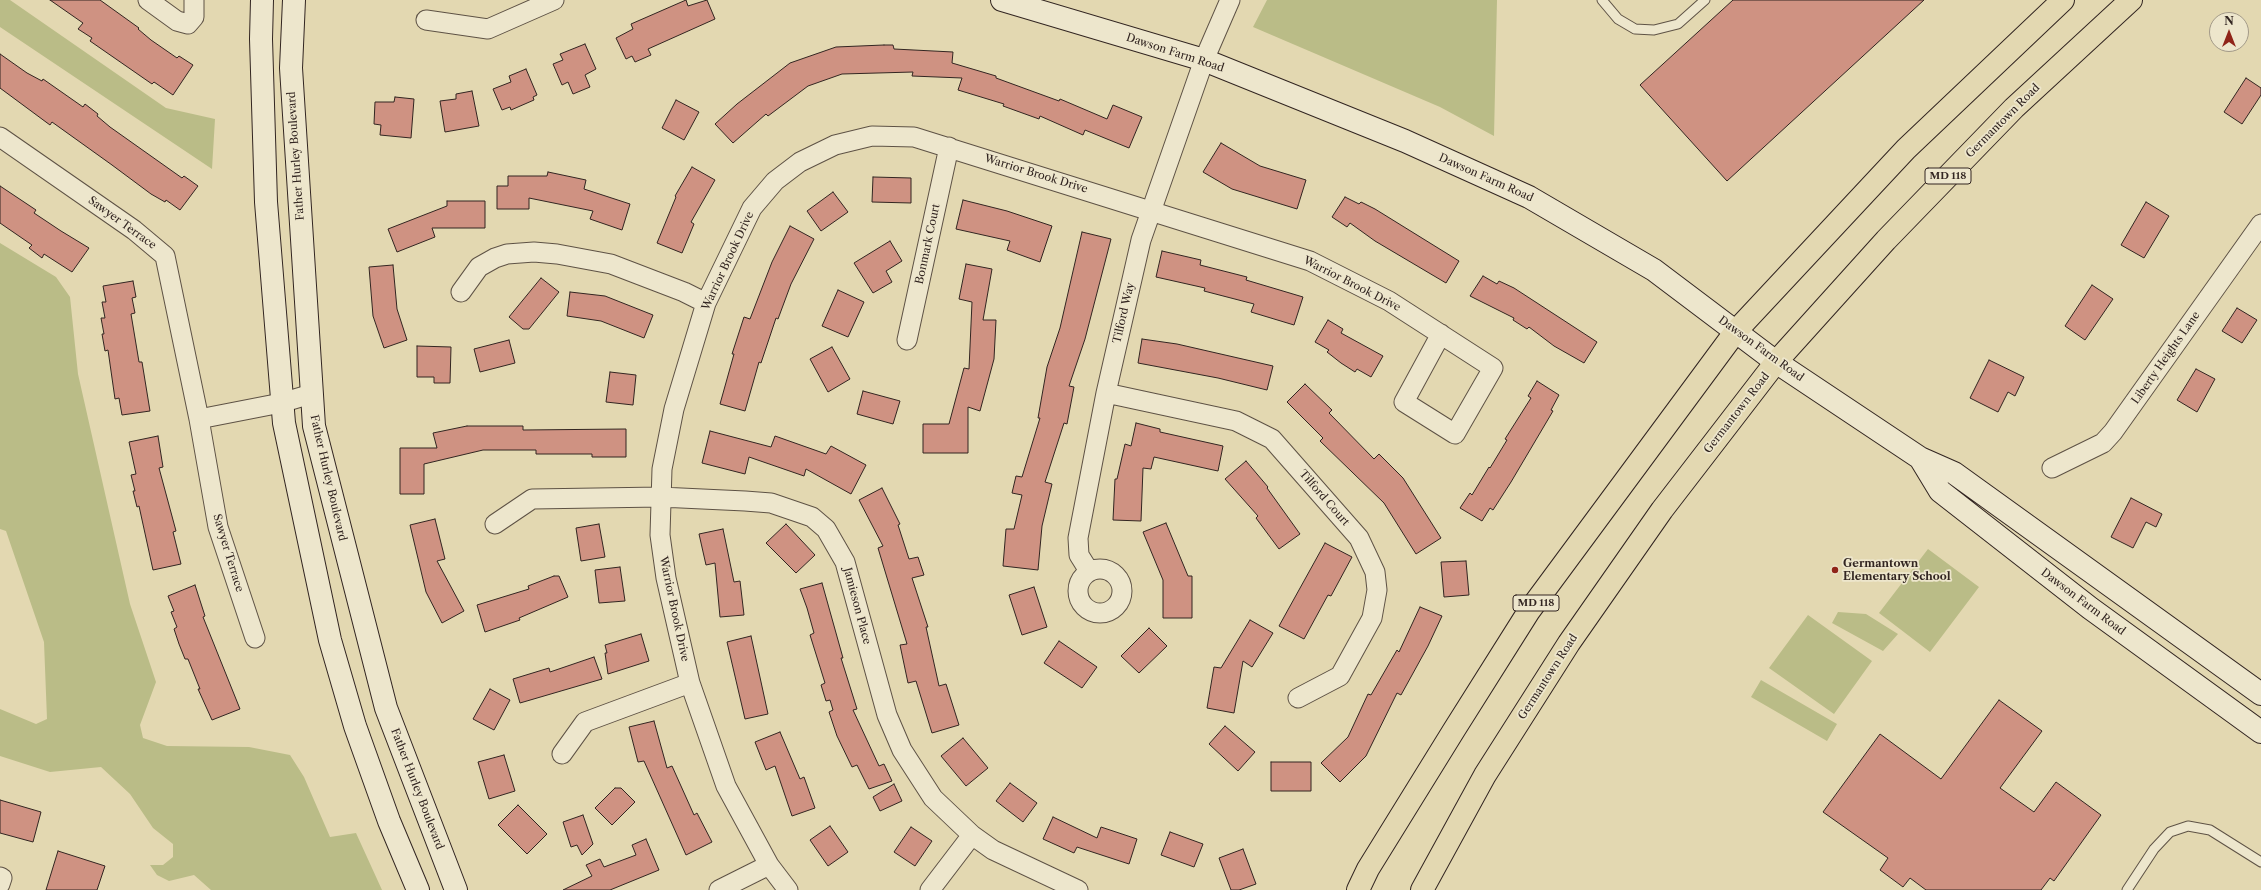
<!DOCTYPE html>
<html>
<head>
<meta charset="utf-8">
<style>
  body { margin:0 }
  #map { position:relative; width:2261px; height:890px; overflow:hidden; background:#e3d8b1; font-family:"Libre Caslon Text",serif }
  canvas { display:block }
  .north { position:absolute; left:2209px; top:12px; width:40px; height:40px; box-sizing:border-box; background:#ede6cc; border:1px solid #a29988; border-radius:50%; rotate:0deg; font-size:11px; font-weight:700; line-height:16px; text-align:center; color:#322521 }
  .north::after { content:''; display:block; margin:auto; width:14px; height:18px; background:#8f2418; clip-path:polygon(50% 0,100% 100%,50% 72%,0 100%) }
</style>
</head>
<body>
<div id="map">
<canvas width="2261" height="890"></canvas>
<div class="north">N</div>
</div>
<script>
const context = document.querySelector('canvas').getContext('2d');
context.lineJoin = 'round';
function fill(path, color) {
  context.fillStyle = color;
  context.fill(path, 'evenodd');
}
function shape(rows) {
  const path = new Path2D();
  for (const r of rows) {
    if (r.length === 3) {
      path.moveTo(r[0] + r[2], r[1]);
      path.arc(r[0], r[1], r[2], 0, 2 * Math.PI);
      continue;
    }
    path.moveTo(r[0], r[1]);
    for (let i = 2; i < r.length; i += 2) path.lineTo(r[i], r[i + 1]);
  }
  return path;
}
function trace(path, color, width, dash) {
  context.strokeStyle = color;
  context.lineWidth = width;
  context.lineCap = dash ? 'butt' : 'round';
  context.setLineDash(dash || []);
  context.stroke(path);
}
function drawText(font, color, halo, rows, align = 'center') {
  context.font = font + ' "Libre Caslon Text",serif';
  context.lineWidth = 3.5;
  context.setLineDash([]);
  context.textBaseline = 'middle';
  context.strokeStyle = halo;
  context.fillStyle = color;
  for (const [text, x, y, turn = 0] of rows) {
    context.save();
    context.translate(x, y);
    context.rotate((+turn || 0) * Math.PI / 180);
    context.textAlign = isNaN(turn) ? turn : align;
    if (halo) context.strokeText(text, 0, 0);
    context.fillText(text, 0, 0);
    context.restore();
  }
}
fill(shape([
  [0,0,10,0,166,108,215,119,212,169,0,27],
  [1267,0,1497,0,1494,136,1440,107,1253,27],
  [0,243,56,277,70,297,78,374,130,604,156,682,140,725,143,738,167,746,249,747,290,755,304,777,330,837,356,833,382,890,211,890,194,875,169,881,157,875,150,865,163,865,173,857,173,844,153,828,130,794,101,767,50,772,0,756,0,709,36,724,47,719,44,642,6,531,0,529],
  [1928,549,1979,587,1930,652,1879,613],
  [1838,612,1866,614,1898,634,1883,651,1832,623],
  [1808,615,1872,661,1834,714,1769,668],
  [1761,680,1837,724,1827,741,1751,697]
]), '#babc87');
const building = shape([
  [50,0,100,0,139,28,138,29,151,40,177,58,179,56,193,65,173,95,154,82,152,84,90,41,92,38,78,29,83,23,50,0],
  [686,0,688,6,707,0,715,19,648,49,651,55,635,62,632,56,626,59,616,38,633,29,631,24,686,0],
  [1733,0,1924,0,1727,181,1640,85,1733,0],
  [585,44,596,69,585,75,590,87,573,94,568,82,562,85,553,64,563,60,560,54,585,44],
  [884,45,893,45,894,49,953,52,952,63,996,76,996,78,1059,101,1060,99,1107,119,1113,105,1142,117,1129,148,1085,130,1083,135,1040,116,1039,119,1003,106,1004,104,958,90,962,78,912,76,913,72,842,74,808,86,768,116,766,114,733,143,715,124,737,104,790,63,836,47,884,45],
  [0,54,27,73,42,81,43,79,83,107,85,104,98,114,97,116,110,127,182,178,184,176,198,186,180,210,166,200,165,202,151,194,112,165,52,122,50,125,0,88,0,54],
  [526,69,537,95,533,97,534,100,511,110,510,107,502,110,493,89,511,82,509,76,526,69],
  [2246,78,2261,88,2261,95,2242,124,2224,112,2246,78],
  [472,91,479,126,445,132,440,101,456,99,456,94,472,91],
  [395,97,414,99,411,138,380,135,381,125,374,124,375,102,394,102,395,97],
  [676,100,699,112,684,140,662,128,676,100],
  [1221,143,1260,166,1306,180,1297,209,1232,189,1203,172,1221,143],
  [692,167,715,180,691,222,694,224,682,253,657,243,676,197,675,196,692,167],
  [548,172,586,180,584,189,630,204,622,230,590,219,593,211,529,198,529,209,497,209,497,186,508,186,508,176,547,176,548,172],
  [873,177,911,178,911,203,872,202,873,177],
  [0,186,36,210,34,213,61,231,89,248,72,272,44,254,42,258,29,248,32,245,0,223,0,186],
  [833,192,848,212,821,231,807,211,833,192],
  [1345,197,1359,204,1361,202,1375,209,1459,261,1446,283,1375,241,1350,223,1347,227,1332,217,1345,197],
  [963,200,1007,211,1052,226,1040,262,1007,250,1010,241,956,229,963,200],
  [447,201,485,201,485,228,432,228,435,237,397,252,388,229,447,206,447,201],
  [2146,202,2169,216,2144,258,2121,245,2146,202],
  [790,226,814,239,791,284,778,319,776,318,761,363,759,362,745,411,720,404,734,354,732,354,744,317,750,319,772,262,790,226],
  [1082,232,1111,239,1085,339,1069,386,1074,387,1067,424,1064,423,1045,482,1052,484,1042,526,1038,570,1003,566,1006,529,1014,529,1022,495,1012,493,1016,476,1022,477,1040,418,1038,418,1047,367,1060,328,1082,232],
  [890,241,902,261,886,271,892,282,873,293,854,263,890,241],
  [1162,251,1201,260,1200,265,1247,277,1246,280,1303,297,1294,325,1251,312,1254,304,1204,291,1205,288,1156,277,1162,251],
  [966,264,992,269,983,320,996,320,994,359,980,411,968,407,968,453,923,453,923,424,949,424,964,368,969,369,972,302,959,299,966,264],
  [393,265,397,309,407,340,384,348,373,316,369,267,393,265],
  [1483,276,1497,284,1499,281,1514,288,1597,342,1584,363,1554,346,1529,327,1527,329,1513,320,1514,318,1470,296,1483,276],
  [541,278,559,292,529,329,523,329,509,317,541,278],
  [133,281,136,297,132,298,135,313,131,314,139,362,142,362,150,411,122,415,119,398,115,399,108,350,105,351,102,334,104,334,101,318,105,318,102,302,106,302,103,286,133,281],
  [2092,285,2113,299,2085,340,2065,326,2092,285],
  [838,290,864,302,848,337,822,326,838,290],
  [570,292,605,296,653,315,644,338,601,321,567,316,570,292],
  [2237,308,2257,320,2242,343,2222,331,2237,308],
  [1328,320,1343,329,1341,333,1383,356,1371,377,1357,369,1355,372,1341,363,1327,352,1329,350,1315,342,1328,320],
  [1142,339,1177,344,1273,366,1267,390,1218,378,1138,363,1142,339],
  [509,340,515,363,480,372,474,349,509,340],
  [417,346,451,347,450,383,434,383,434,377,417,377,417,346],
  [832,347,850,379,828,392,810,359,832,347],
  [1989,360,2024,377,2015,396,2008,392,1998,412,1970,398,1989,360],
  [2196,369,2215,379,2197,412,2177,400,2196,369],
  [610,372,636,375,633,405,606,402,610,372],
  [1537,381,1559,395,1551,410,1553,411,1511,482,1493,510,1490,508,1482,521,1460,508,1470,493,1472,495,1489,467,1490,468,1507,440,1505,439,1531,398,1528,396,1537,381],
  [1305,384,1332,410,1329,413,1374,459,1379,454,1403,478,1441,538,1416,554,1384,503,1320,441,1323,438,1287,402,1305,384],
  [863,391,900,401,893,424,857,414,863,391],
  [1136,423,1160,429,1160,432,1223,446,1218,471,1154,457,1151,469,1143,468,1141,521,1113,520,1115,479,1117,479,1125,444,1131,446,1136,423],
  [467,426,523,426,523,430,626,429,626,457,592,457,592,454,536,454,536,450,483,450,424,464,424,494,400,494,400,448,437,448,433,433,467,426],
  [710,431,771,447,775,436,826,454,831,446,866,465,851,494,806,469,804,476,749,457,745,474,702,463,710,431],
  [158,436,163,467,159,468,176,531,173,532,181,564,153,570,139,506,137,507,133,491,135,491,131,475,136,474,129,442,158,436],
  [1246,461,1268,487,1267,488,1300,534,1279,549,1256,518,1258,516,1225,479,1246,461],
  [882,488,900,524,898,525,909,559,918,557,924,575,912,578,928,627,926,627,939,686,946,684,959,725,932,733,916,681,908,683,900,645,907,644,878,548,883,546,859,500,882,488],
  [2131,498,2162,514,2156,527,2146,522,2133,548,2111,537,2131,498],
  [435,519,445,559,437,561,464,611,442,623,426,592,410,525,435,519],
  [1166,523,1188,576,1192,576,1192,618,1163,618,1163,580,1143,532,1166,523],
  [599,524,605,557,581,561,576,528,599,524],
  [786,524,815,555,796,573,766,543,786,524],
  [723,529,734,582,740,581,744,615,720,617,715,563,706,565,699,534,723,529],
  [1325,543,1352,557,1331,596,1328,595,1304,639,1279,626,1325,543],
  [1466,561,1469,595,1444,597,1441,562,1466,561],
  [620,567,625,601,599,603,595,570,620,567],
  [554,576,559,576,568,597,519,618,520,620,485,632,477,605,529,589,528,586,554,576],
  [822,583,843,658,841,658,857,709,853,710,879,766,884,764,892,781,869,789,857,765,852,767,837,736,829,712,833,710,830,700,826,701,821,685,825,683,810,635,814,633,807,608,800,589,822,583],
  [195,585,205,616,203,617,240,709,212,720,198,689,200,689,188,659,185,659,179,644,174,629,177,627,171,612,174,611,168,596,195,585],
  [1034,587,1047,627,1022,635,1009,595,1034,587],
  [1420,607,1442,616,1428,646,1401,695,1397,693,1366,756,1340,782,1321,763,1348,737,1368,694,1371,695,1397,650,1399,652,1420,607],
  [1250,620,1273,633,1252,667,1243,661,1234,713,1207,708,1214,667,1221,668,1250,620],
  [1149,628,1167,646,1139,673,1121,656,1149,628],
  [641,634,649,661,608,674,605,653,607,653,605,645,641,634],
  [751,636,768,714,745,719,727,642,751,636],
  [1059,641,1097,667,1082,688,1044,663,1059,641],
  [594,657,602,679,520,703,513,679,549,668,550,672,594,657],
  [490,689,510,700,494,730,473,719,490,689],
  [1999,700,2042,731,2000,788,2034,812,2056,782,2101,815,2054,881,2050,878,2041,890,1926,890,1910,878,1903,887,1880,870,1888,858,1823,812,1880,734,1941,779,1999,700],
  [654,721,667,768,672,766,694,815,697,813,712,842,686,855,644,761,638,762,629,727,654,721],
  [1225,726,1255,752,1238,771,1209,744,1225,726],
  [780,732,800,779,804,777,815,808,792,816,775,766,766,770,755,742,780,732],
  [963,738,988,768,966,786,941,756,963,738],
  [504,755,515,791,489,799,478,762,504,755],
  [1271,762,1311,762,1311,791,1271,791,1271,762],
  [1010,783,1037,803,1023,822,996,801,1010,783],
  [894,784,902,801,880,811,873,797,894,784],
  [615,788,621,788,635,802,612,825,595,808,615,788],
  [0,800,41,812,33,842,0,833,0,800],
  [518,805,547,834,527,854,498,825,518,805],
  [583,815,593,844,582,855,577,845,571,847,563,822,583,815],
  [1053,817,1097,838,1101,827,1137,839,1129,864,1077,847,1074,853,1043,839,1053,817],
  [830,826,848,852,828,866,810,840,830,826],
  [911,827,932,841,915,866,894,852,911,827],
  [1170,832,1203,844,1194,867,1161,855,1170,832],
  [646,839,659,870,610,890,563,890,592,876,586,865,600,859,604,867,636,855,632,845,646,839],
  [1243,849,1256,884,1239,890,1231,890,1219,858,1243,849],
  [58,851,105,866,97,890,46,890,58,851]
]);
fill(building, '#cf9282');
trace(building, '#322521', 1);
const lane = shape([
  [1602,0,1618,19,1635,29,1654,30,1678,24,1705,0],
  [2127,890,2154,849,2170,832,2188,826,2210,830,2261,862]
]);
const street = shape([
  [148,0,177,21,188,24,194,17,194,0],
  [426,20,488,29,554,0],
  [0,137,134,230,165,256,199,419,281,403,311,394],
  [461,292,479,267,495,258,507,254,534,252,557,254,611,264,684,292,706,303],
  [907,340,949,147],
  [1106,393,1236,421,1272,439,1359,538,1375,572,1377,590,1372,618,1340,676,1298,698],
  [199,419,218,527,255,638],
  [2052,468,2103,443,2113,432,2261,224],
  [495,524,532,499,660,497,745,501,771,503,812,517,826,529,845,562,887,715,902,750,933,798,972,835,993,850,1078,890],
  [1100,591,22],
  [1089,571,1079,555,1078,538,1106,393,1141,240,1204,60,1230,0],
  [562,754,585,722,690,683],
  [0,877,2,878,0,884],
  [719,890,769,865],
  [788,890,769,865,726,786,690,683,666,578,660,535,662,469,674,409,706,303,752,208,775,181,800,162,835,145,872,136,914,137,1310,261,1389,301,1493,368,1455,434,1404,402,1441,334],
  [930,890,972,835]
]);
const secondary = shape([
  [262,0,261,39,266,202,284,423,330,640,355,726,389,821,418,890],
  [294,0,291,68,314,426,386,708,456,890],
  [1002,0,1204,60,1405,141,1529,197,1654,270,1776,362,1920,458,1954,473,2261,694],
  [1920,458,1940,491,2090,608,2261,732]
]);
const primary = shape([
  [1358,890,1368,869,1454,730,1529,611,1736,331,1906,149,2063,0],
  [1422,890,1485,775,1569,643,1662,510,1776,362,1886,240,2014,108,2131,0]
]);
trace(lane, '#5e5245', 11);
trace(street, '#5e5245', 21);
trace(secondary, '#322521', 24);
trace(primary, '#322521', 24);
trace(lane, '#ede6cc', 9);
trace(street, '#ede6cc', 19);
trace(secondary, '#ede6cc', 22);
trace(primary, '#e3d8b1', 22);
for (const [x, y, r, color] of [
  [1835,570,4,"#8f2418"]
]) {
  const dot = new Path2D();
  dot.arc(x, y, r, 0, 2 * Math.PI);
  context.fillStyle = color;
  context.fill(dot);
  trace(dot, '#ede6cc', 1.5);
}
for (const [x, y, w] of [
  [1948,176,46],
  [1536,603,46]
]) {
  const box = new Path2D();
  box.roundRect(x - w / 2, y - 8, w, 16, 3);
  context.fillStyle = '#ede6cc';
  context.fill(box);
  trace(box, '#322521', 1);
}
drawText('bold 10px', '#322521', null, [
  ["MD 118",1948,176],
  ["MD 118",1536,603]
]);
drawText('11px', '#322521', '#ede6cc', [
  ["Dawson Farm Road",1175,53,18],
  ["Germantown Road",2003,121,-45],
  ["Father Hurley Boulevard",296,156,-94],
  ["Warrior Brook Drive",1036,174,17],
  ["Dawson Farm Road",1486,178,24],
  ["Sawyer Terrace",122,223,36],
  ["Bonmark Court",928,244,-78],
  ["Warrior Brook Drive",728,261,-65],
  ["Warrior Brook Drive",1352,284,27],
  ["Tilford Way",1124,313,-77],
  ["Dawson Farm Road",1761,349,36],
  ["Liberty Heights Lane",2166,358,-55],
  ["Germantown Road",1737,413,-52],
  ["Father Hurley Boulevard",328,478,77],
  ["Tilford Court",1324,498,49],
  ["Sawyer Terrace",228,553,73],
  ["Dawson Farm Road",2083,602,37],
  ["Jamieson Place",857,606,75],
  ["Warrior Brook Drive",674,609,78],
  ["Germantown Road",1548,677,-57],
  ["Father Hurley Boulevard",417,789,69]
]);
drawText('bold 11px', '#322521', '#ede6cc', [
  ["Germantown",1843,564],
  ["Elementary School",1843,577]
], 'left');
</script>
</body>
</html>
